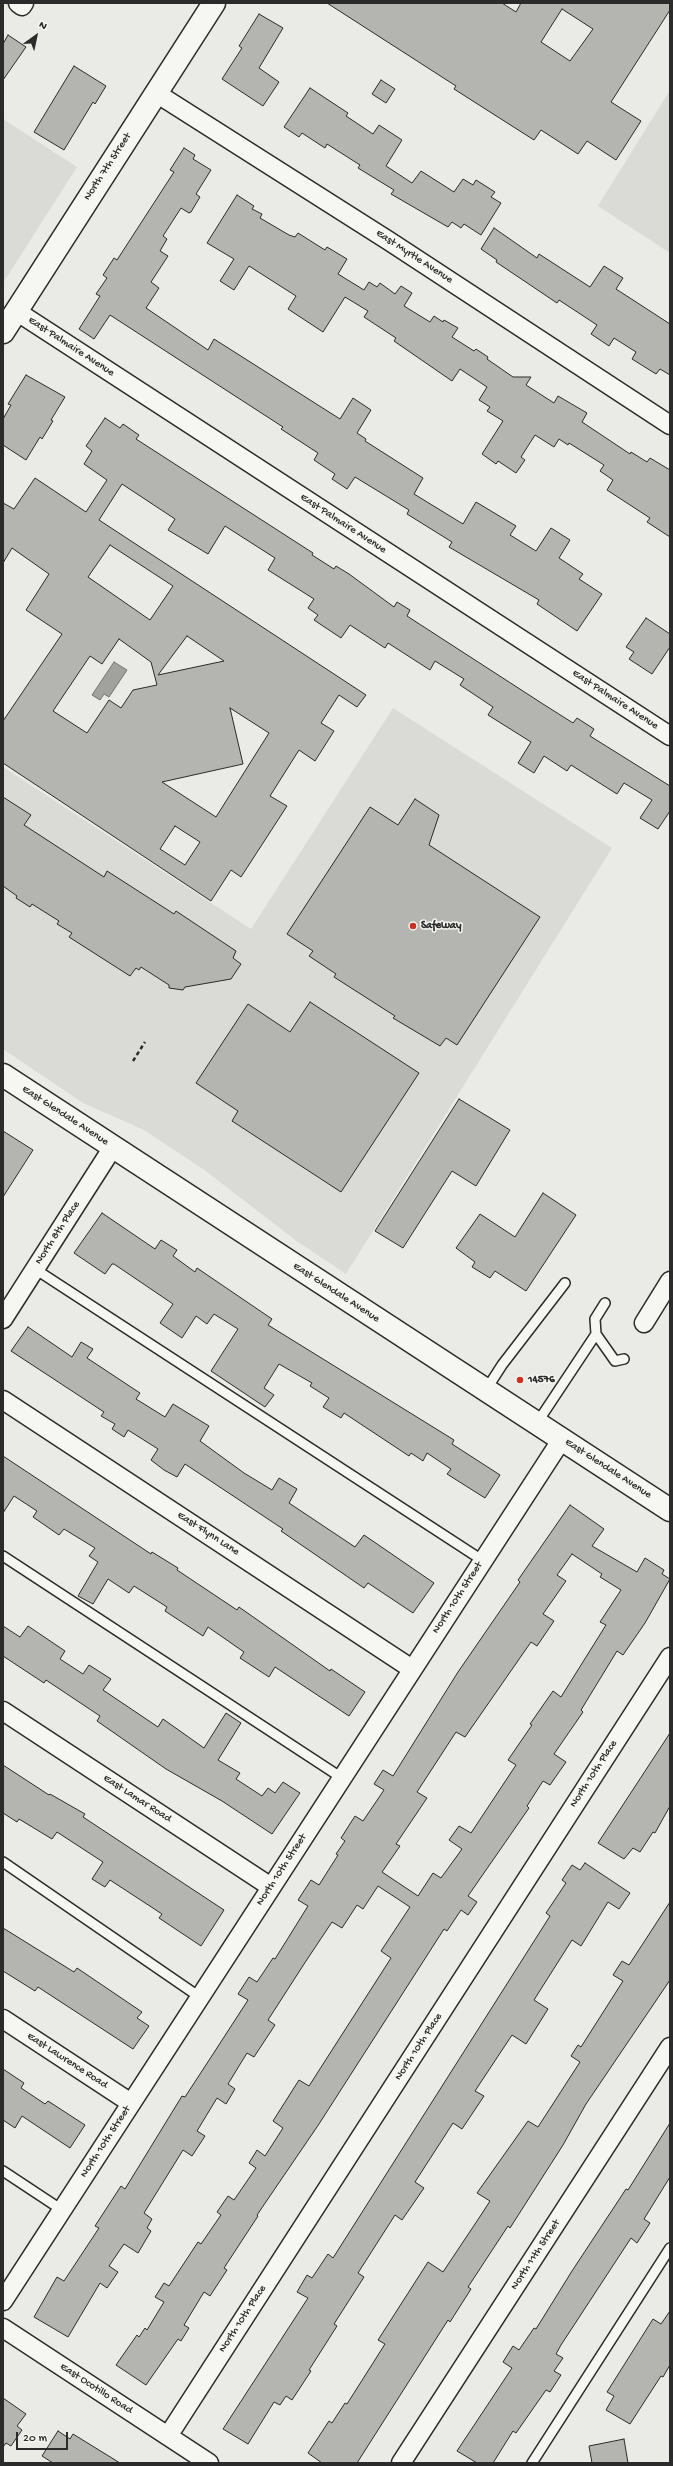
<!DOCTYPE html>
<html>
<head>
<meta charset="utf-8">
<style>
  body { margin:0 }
  #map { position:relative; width:673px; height:2466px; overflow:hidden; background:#eaeae6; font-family:"Gochi Hand",sans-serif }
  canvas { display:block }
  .frame { position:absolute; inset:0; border:4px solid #2b2b2b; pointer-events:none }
  .north { position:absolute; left:16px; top:16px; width:40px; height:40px; -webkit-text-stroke:3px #f6f6f2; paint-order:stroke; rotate:33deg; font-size:11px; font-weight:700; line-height:16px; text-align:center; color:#2b2b2b }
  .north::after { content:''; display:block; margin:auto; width:14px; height:18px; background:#2b2b2b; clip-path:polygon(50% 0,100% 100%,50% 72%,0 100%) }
  .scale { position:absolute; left:16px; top:2432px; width:52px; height:18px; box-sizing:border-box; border:2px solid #2b2b2b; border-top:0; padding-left:5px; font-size:12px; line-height:14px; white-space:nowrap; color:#2b2b2b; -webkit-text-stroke:3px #f6f6f2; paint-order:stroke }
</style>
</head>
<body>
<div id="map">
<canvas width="673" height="2466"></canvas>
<div class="frame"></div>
<div class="north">N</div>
<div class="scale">20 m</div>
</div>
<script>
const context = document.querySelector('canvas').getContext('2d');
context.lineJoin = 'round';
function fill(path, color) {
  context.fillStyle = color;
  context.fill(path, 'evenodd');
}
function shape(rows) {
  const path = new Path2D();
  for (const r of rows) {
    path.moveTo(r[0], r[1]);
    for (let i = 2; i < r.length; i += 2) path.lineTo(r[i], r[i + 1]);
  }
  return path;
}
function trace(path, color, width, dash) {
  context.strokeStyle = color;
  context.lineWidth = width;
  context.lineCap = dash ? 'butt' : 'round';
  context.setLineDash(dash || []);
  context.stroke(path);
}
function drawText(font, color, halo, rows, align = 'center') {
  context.font = font + ' "Gochi Hand",sans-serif';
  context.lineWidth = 3;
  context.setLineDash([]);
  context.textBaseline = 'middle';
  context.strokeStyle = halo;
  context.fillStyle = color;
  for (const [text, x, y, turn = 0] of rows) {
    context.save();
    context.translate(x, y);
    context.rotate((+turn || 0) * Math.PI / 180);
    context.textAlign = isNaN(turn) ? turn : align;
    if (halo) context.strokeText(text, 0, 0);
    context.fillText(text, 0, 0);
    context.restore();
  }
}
fill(shape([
  [670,90,670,253,598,206],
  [3,119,77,167,3,283],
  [393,708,612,848,346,1274,298,1242,203,1169,144,1130,83,1103,3,1049,3,767,251,929]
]), '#dadad6');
const water = shape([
  [114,662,127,670,109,697,104,694,100,700,92,695,114,662]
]);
fill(water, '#a1a19e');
trace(water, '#727270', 1);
const building = shape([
  [327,3,502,3,516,12,521,3,670,3,670,10,611,102,641,121,616,160,587,141,578,154,541,130,534,140,454,89,456,86,327,3],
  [562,9,593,29,570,61,541,42,562,9],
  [259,14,283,28,259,68,279,82,263,106,222,79,242,48,239,46,259,14],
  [8,35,26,47,3,80,3,44,8,35],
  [74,66,106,86,95,104,93,102,64,150,34,132,74,66],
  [381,80,395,89,386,103,372,94,381,80],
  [310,88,348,113,346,116,373,134,379,125,402,140,386,166,412,183,421,171,454,192,463,179,473,185,476,180,495,192,491,197,501,203,481,235,464,224,461,228,452,222,448,227,391,194,394,190,358,168,360,165,327,144,325,148,302,133,299,137,284,127,310,88],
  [184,148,195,155,193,159,211,170,196,194,200,197,191,212,189,213,181,208,163,236,167,239,160,251,168,256,151,282,159,288,146,308,208,350,214,339,340,419,353,398,371,410,357,433,366,439,365,441,423,478,414,494,463,524,476,502,516,526,510,535,536,551,551,528,570,540,559,558,583,574,579,579,602,594,577,631,537,604,539,600,449,547,452,542,407,514,409,510,355,477,347,489,332,479,335,474,314,460,318,453,281,429,283,427,110,315,94,339,79,329,100,296,96,294,107,278,103,275,114,258,117,260,174,172,170,170,184,148],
  [237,195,254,206,252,209,262,214,260,218,289,235,295,237,298,233,325,250,327,247,347,259,338,274,364,290,369,282,377,287,380,283,395,294,401,286,412,293,404,306,430,322,434,316,443,322,444,320,458,328,452,337,474,351,476,349,488,357,487,359,513,377,531,377,526,385,554,403,558,396,587,413,582,422,630,454,631,452,647,462,650,458,670,470,670,537,647,522,650,518,607,490,613,480,600,471,604,465,569,443,568,445,559,439,554,447,535,435,521,457,525,460,516,473,498,461,496,464,482,454,503,421,487,411,490,407,479,400,487,387,460,369,452,381,394,341,396,338,364,317,368,311,345,297,323,332,288,309,296,296,249,266,234,290,220,281,234,259,207,243,237,195],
  [494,228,537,258,539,254,590,287,604,266,623,278,616,289,670,324,670,375,660,369,656,374,632,359,636,352,614,338,609,346,591,334,597,325,559,300,557,303,496,262,497,260,481,249,494,228],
  [26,375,65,397,51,420,53,421,42,439,40,437,26,460,3,445,3,419,11,405,8,404,26,375],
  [105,418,120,428,123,424,139,435,136,439,313,553,312,555,334,569,336,566,349,574,394,607,397,602,410,610,407,616,543,704,573,723,577,718,594,729,590,736,670,786,670,811,658,829,640,818,652,800,624,783,617,794,571,765,567,771,544,756,534,773,518,763,531,742,488,715,493,707,460,685,464,679,435,661,430,670,388,643,385,648,350,625,341,638,314,620,318,615,308,608,314,599,268,570,275,558,225,526,208,554,168,530,175,519,122,484,99,520,366,695,357,707,339,695,321,723,334,731,315,761,299,750,270,796,287,806,241,877,231,870,211,901,3,763,3,721,62,634,26,610,49,574,12,548,3,563,3,503,14,509,35,478,86,512,107,480,84,464,92,451,86,446,105,418],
  [110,545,173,586,150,620,88,577,110,545],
  [187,636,224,661,158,675,187,636],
  [119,639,151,662,157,685,133,690,121,708,109,700,87,733,53,711,90,656,102,664,119,639],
  [230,708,269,733,216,817,162,782,243,764,230,708],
  [175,826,200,842,185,865,160,849,175,826],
  [646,618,670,634,670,647,652,674,629,659,634,652,626,647,646,618],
  [3,797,31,815,24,825,104,877,107,871,174,914,176,911,236,951,233,958,241,964,231,979,185,987,183,990,169,988,169,985,141,967,139,970,136,968,130,976,69,937,72,933,57,924,59,921,32,904,30,907,16,898,17,896,3,886,3,797],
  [415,799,439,815,429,845,540,917,457,1045,446,1038,440,1046,393,1018,395,1016,334,977,336,974,309,956,313,951,287,934,370,807,398,825,415,799],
  [310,1002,419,1073,341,1192,232,1121,238,1111,196,1083,248,1004,290,1032,310,1002],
  [459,1099,510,1130,476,1186,452,1171,403,1248,375,1231,459,1099],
  [3,1131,33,1150,3,1197,3,1131],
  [543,1193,576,1215,526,1291,495,1271,490,1278,472,1267,475,1262,456,1248,480,1214,515,1237,543,1193],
  [102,1213,155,1249,161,1240,177,1250,173,1256,195,1272,197,1268,272,1319,268,1325,454,1440,452,1444,500,1475,485,1498,447,1474,451,1469,427,1453,423,1461,411,1453,409,1456,344,1413,341,1418,323,1407,329,1398,310,1386,312,1383,279,1364,264,1388,274,1395,265,1407,211,1371,238,1329,214,1314,207,1324,196,1316,182,1338,160,1323,173,1304,114,1264,112,1264,105,1274,74,1253,102,1213],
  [28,1327,72,1357,81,1342,93,1349,87,1358,140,1393,136,1399,165,1417,173,1404,209,1426,200,1441,244,1473,272,1490,279,1478,297,1489,289,1503,355,1547,364,1535,434,1583,413,1613,368,1583,364,1588,281,1531,283,1529,185,1464,177,1477,164,1470,151,1460,158,1449,128,1430,124,1437,112,1429,115,1424,101,1416,104,1412,11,1351,28,1327],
  [3,1456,151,1554,152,1552,178,1568,177,1570,237,1610,239,1607,330,1671,331,1669,365,1692,349,1716,275,1667,269,1677,240,1658,244,1652,208,1627,203,1636,165,1611,167,1607,134,1586,129,1593,108,1579,93,1604,78,1596,98,1562,89,1556,95,1548,64,1529,59,1535,33,1517,37,1511,14,1496,3,1513,3,1456],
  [570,1505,604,1529,592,1546,637,1572,645,1558,664,1570,662,1574,670,1579,645,1623,623,1655,617,1651,581,1710,583,1712,554,1754,566,1762,550,1785,543,1781,527,1806,529,1808,468,1896,477,1902,468,1915,461,1910,447,1931,444,1929,319,2124,257,2215,258,2216,224,2268,227,2270,210,2296,204,2292,184,2325,189,2328,181,2341,178,2339,146,2385,116,2365,137,2335,139,2337,145,2328,147,2330,164,2302,155,2297,164,2283,169,2286,198,2242,201,2244,221,2215,217,2212,228,2196,234,2200,256,2168,249,2163,257,2150,265,2156,283,2128,273,2121,299,2080,309,2086,391,1958,381,1951,410,1907,378,1886,363,1909,357,1905,342,1928,332,1922,306,1961,268,2020,275,2025,254,2057,247,2053,228,2084,235,2089,226,2104,217,2098,197,2131,205,2136,192,2156,183,2150,144,2213,152,2219,147,2228,151,2231,138,2253,124,2244,109,2266,118,2272,107,2288,100,2283,68,2337,34,2317,57,2277,64,2281,99,2228,95,2226,121,2186,125,2189,182,2096,185,2097,215,2051,248,2000,238,1994,249,1977,257,1982,273,1958,275,1959,308,1906,298,1900,311,1880,319,1885,338,1855,336,1854,345,1841,341,1838,355,1816,363,1821,384,1790,374,1784,383,1770,393,1776,458,1672,520,1582,518,1580,570,1505],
  [572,1554,602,1574,600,1577,621,1590,600,1622,606,1625,561,1697,553,1691,530,1724,532,1725,508,1760,516,1765,471,1833,459,1826,449,1840,462,1849,441,1878,433,1873,418,1896,382,1872,400,1846,396,1844,427,1798,417,1792,456,1732,465,1737,531,1642,537,1646,554,1621,543,1614,566,1581,557,1575,572,1554],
  [3,1626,20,1637,28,1626,65,1651,60,1659,83,1674,89,1665,111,1679,103,1690,158,1727,163,1719,204,1748,226,1713,241,1723,218,1760,240,1773,236,1779,262,1796,268,1788,275,1793,283,1782,300,1793,272,1834,222,1801,166,1769,97,1721,100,1716,46,1680,44,1683,3,1656,3,1626],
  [670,1733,670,1806,655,1833,653,1832,640,1852,633,1848,624,1859,598,1843,670,1733],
  [3,1765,49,1795,50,1794,85,1814,83,1817,224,1910,201,1946,159,1918,162,1914,110,1880,105,1887,92,1879,103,1862,57,1832,52,1839,19,1819,17,1822,3,1813,3,1765],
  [585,1863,630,1893,619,1909,608,1902,581,1946,572,1940,534,2000,548,2009,526,2044,512,2035,475,2091,484,2096,462,2129,453,2123,415,2182,424,2188,402,2220,395,2215,358,2273,364,2277,334,2324,337,2326,309,2370,311,2371,292,2400,286,2396,280,2405,274,2402,248,2444,223,2429,308,2298,297,2292,307,2275,312,2278,328,2254,333,2258,550,1916,546,1913,566,1883,562,1880,572,1865,580,1870,585,1863],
  [670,1902,670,1980,586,2104,563,2145,510,2228,508,2226,468,2287,471,2289,450,2322,448,2320,357,2463,322,2463,308,2453,329,2421,332,2423,345,2403,347,2404,385,2344,378,2340,428,2262,443,2272,481,2215,490,2201,477,2193,528,2121,538,2127,580,2062,571,2056,578,2045,581,2047,623,1981,613,1975,622,1961,629,1965,670,1902],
  [3,1928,74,1972,77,1968,142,2012,137,2018,149,2026,133,2049,38,1987,35,1991,3,1971,3,1928],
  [3,2069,24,2083,21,2088,45,2104,48,2101,85,2125,70,2148,22,2116,15,2128,3,2120,3,2069],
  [670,2123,670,2177,644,2219,650,2223,637,2243,631,2238,561,2345,556,2354,563,2358,554,2371,561,2375,550,2392,546,2390,516,2433,513,2431,493,2463,477,2463,457,2451,512,2368,503,2362,513,2346,519,2350,534,2328,536,2329,572,2271,626,2189,628,2190,670,2123],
  [670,2311,670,2365,663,2377,661,2376,630,2424,606,2410,614,2396,607,2392,653,2319,661,2324,670,2311],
  [3,2398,26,2414,17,2426,22,2430,11,2446,6,2443,3,2447,3,2398],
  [58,2431,70,2439,73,2434,120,2463,53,2463,42,2456,58,2431],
  [624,2439,628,2463,592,2463,589,2446,624,2439]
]);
fill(building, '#b4b4b1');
trace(building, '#2b2b2b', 1);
const lane = shape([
  [35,1269,482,1560],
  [596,1334,615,1361,624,1359],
  [486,1390,502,1365,565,1283],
  [537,1423,596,1334,595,1319,605,1303],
  [3,1556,342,1778],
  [3,1862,201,1998],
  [3,2171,62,2210],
  [532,2463,670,2248]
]);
const street = shape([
  [18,3,22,6,24,3],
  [156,93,389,241,670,425],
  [16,311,670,736],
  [3,1319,113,1147],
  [644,1323,670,1281],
  [3,1400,412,1669],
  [3,1711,271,1887],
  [3,2019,131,2103],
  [3,2301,562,1439],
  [3,2328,209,2463],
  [168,2436,670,1657],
  [401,2463,670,2047]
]);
const secondary = shape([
  [3,1075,670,1510]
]);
const primary = shape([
  [3,332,214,3]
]);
trace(lane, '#2b2b2b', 12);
trace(street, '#2b2b2b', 21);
trace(secondary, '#2b2b2b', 25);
trace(primary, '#2b2b2b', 25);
trace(shape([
  [133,1061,145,1042]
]), '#2b2b2b', 2.5, [4, 3]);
trace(lane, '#f6f6f2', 9);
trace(street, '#f6f6f2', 18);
trace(secondary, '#f6f6f2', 22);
trace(primary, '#f6f6f2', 22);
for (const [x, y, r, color] of [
  [413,926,4,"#c8321e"],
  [520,1380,4,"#c8321e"]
]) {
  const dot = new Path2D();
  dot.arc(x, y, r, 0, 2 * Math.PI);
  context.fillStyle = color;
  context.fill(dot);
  trace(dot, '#f6f6f2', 1.5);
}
drawText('11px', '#2b2b2b', '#f6f6f2', [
  ["North 7th Street",108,167,-57],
  ["East Myrtle Avenue",414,257,33],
  ["East Palmaire Avenue",71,347,33],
  ["East Palmaire Avenue",343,524,33],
  ["East Palmaire Avenue",615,700,33],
  ["East Glendale Avenue",65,1116,33],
  ["North 8th Place",58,1233,-57],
  ["East Glendale Avenue",336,1293,33],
  ["East Glendale Avenue",608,1469,33],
  ["East Flynn Lane",208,1534,33],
  ["North 10th Street",458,1598,-57],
  ["North 10th Place",594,1774,-57],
  ["East Lamar Road",137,1799,33],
  ["North 10th Street",282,1870,-57],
  ["North 10th Place",419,2047,-57],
  ["East Lawrence Road",67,2061,33],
  ["North 10th Street",106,2142,-57],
  ["North 11th Street",536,2255,-57],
  ["North 10th Place",243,2319,-57],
  ["East Ocotillo Road",96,2389,33]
]);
drawText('bold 11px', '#2b2b2b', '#f6f6f2', [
  ["Safeway",421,926],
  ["14576",528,1380]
], 'left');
</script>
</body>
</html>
